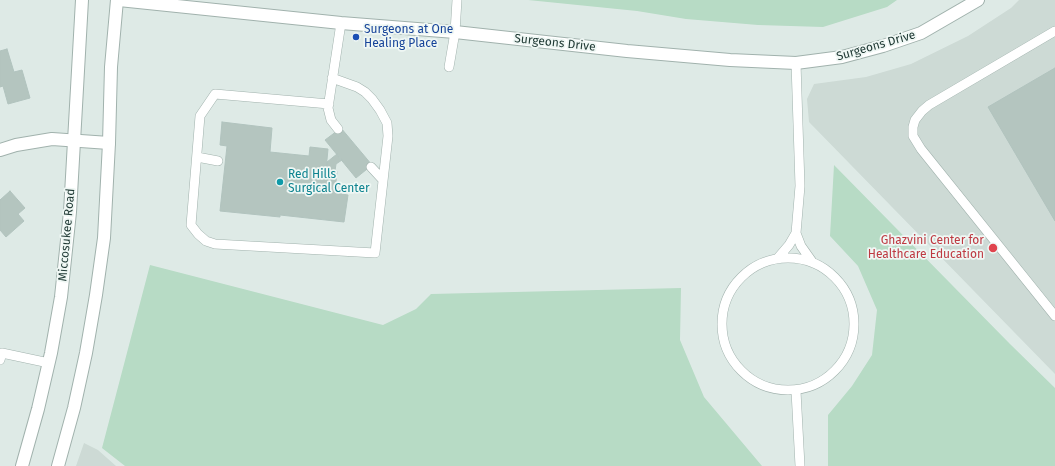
<!DOCTYPE html>
<html>
<head>
<meta charset="utf-8">
<style>
  body { margin:0 }
  canvas { display:block; background:#deeae6 }
</style>
</head>
<body>
<canvas width="1055" height="466"></canvas>
<script>
const context = document.querySelector('canvas').getContext('2d');
context.lineJoin = 'round';
function fill(path, color) {
  context.fillStyle = color;
  context.fill(path, 'evenodd');
}
function shape(rows) {
  const path = new Path2D();
  for (const r of rows) {
    if (r.length === 3) {
      path.moveTo(r[0] + r[2], r[1]);
      path.arc(r[0], r[1], r[2], 0, 2 * Math.PI);
      continue;
    }
    path.moveTo(r[0], r[1]);
    for (let i = 2; i < r.length; i += 2) path.lineTo(r[i], r[i + 1]);
  }
  return path;
}
function trace(path, color, width, dash) {
  context.strokeStyle = color;
  context.lineWidth = width;
  context.lineCap = dash ? 'butt' : 'round';
  context.setLineDash(dash || []);
  context.stroke(path);
}
function drawText(font, color, halo, rows, align = 'center') {
  context.font = font + ' "Fira Sans",sans-serif';
  context.lineWidth = 3.5;
  context.setLineDash([]);
  context.textBaseline = 'middle';
  context.strokeStyle = halo;
  context.fillStyle = color;
  for (const [text, x, y, turn = 0] of rows) {
    context.save();
    context.translate(x, y);
    context.rotate((+turn || 0) * Math.PI / 180);
    context.textAlign = isNaN(turn) ? turn : align;
    if (halo) context.strokeText(text, 0, 0);
    context.fillText(text, 0, 0);
    context.restore();
  }
}
fill(shape([
  [1019,0,1055,0,1055,374,809,122,807,99,814,84,866,77,911,64,968,36,1011,8],
  [84,443,98,450,116,466,76,466]
]), '#cddad5');
fill(shape([
  [528,0,897,0,887,7,823,27,758,25,686,19,637,11],
  [834,165,1010,344,1055,388,1055,466,828,466,828,415,852,386,872,355,877,310,858,266,830,236],
  [150,265,383,325,416,309,431,294,681,288,680,340,704,397,762,466,125,466,102,448]
]), '#b7dbc5');
const building = shape([
  [7,49,14,72,22,70,30,98,8,104,3,86,0,87,0,51,7,49],
  [1055,68,1055,221,988,107,1055,68],
  [222,122,272,128,270,152,309,156,310,147,328,149,326,170,337,171,335,193,348,195,344,222,280,215,280,217,220,211,227,146,220,145,222,122],
  [341,128,372,165,356,178,325,140,341,128],
  [337,154,342,160,336,164,335,171,326,170,327,162,337,154],
  [10,191,25,208,18,214,24,221,6,237,0,230,0,200,10,191]
]);
fill(building, '#b4c5bf');
trace(building, '#b1c3be', 1);
const service = shape([
  [1055,31,929,105,922,111,915,120,913,127,913,136,921,149,1055,316],
  [449,67,455,32,457,0],
  [329,104,215,94,200,116,191,225,198,234,206,241,215,244,375,253,388,136,387,123,380,110,372,99,365,92,357,87,332,78],
  [338,129,331,120,328,108,341,23],
  [197,157,218,161],
  [371,167,383,180],
  [796,233,801,246,813,263],
  [788,324,66],
  [777,259,789,245,796,233,800,186,796,63],
  [0,360,2,353,49,363],
  [796,391,800,466]
]);
const minor = shape([
  [119,0,341,23,455,32,627,51,730,60,796,63,842,57,883,46,921,33,978,0],
  [0,150,16,145,52,139,109,143]
]);
const tertiary = shape([
  [22,466,38,409,51,353,61,297,70,212,82,0],
  [58,466,74,408,86,353,96,295,104,238,109,143,111,67,117,0]
]);
trace(service, '#a1b2ad', 10);
trace(minor, '#a1b2ad', 14);
trace(tertiary, '#a1b2ad', 14);
trace(service, '#fff', 9);
trace(minor, '#fff', 12);
trace(tertiary, '#fff', 12);
for (const [x, y, r, color] of [
  [356,37,4,"#1a4fb4"],
  [280,182,4,"#0f9aa8"],
  [993,248,5,"#e0444e"]
]) {
  const dot = new Path2D();
  dot.arc(x, y, r, 0, 2 * Math.PI);
  context.fillStyle = color;
  context.fill(dot);
  trace(dot, '#eff7f4', 1.5);
}
drawText('12px', '#164399', '#eff7f4', [
  ["Surgeons at One",364,30],
  ["Healing Place",364,44]
], 'left');
drawText('12px', '#203a35', '#eff7f4', [
  ["Surgeons Drive",555,43,6],
  ["Surgeons Drive",876,46,-16],
  ["Miccosukee Road",67,235,-85]
]);
drawText('12px', '#0d838f', '#eff7f4', [
  ["Red Hills",288,175],
  ["Surgical Center",288,189]
], 'left');
drawText('12px', '#be3a42', '#eff7f4', [
  ["Ghazvini Center for",984,241],
  ["Healthcare Education",984,255]
], 'right');
</script>
</body>
</html>
